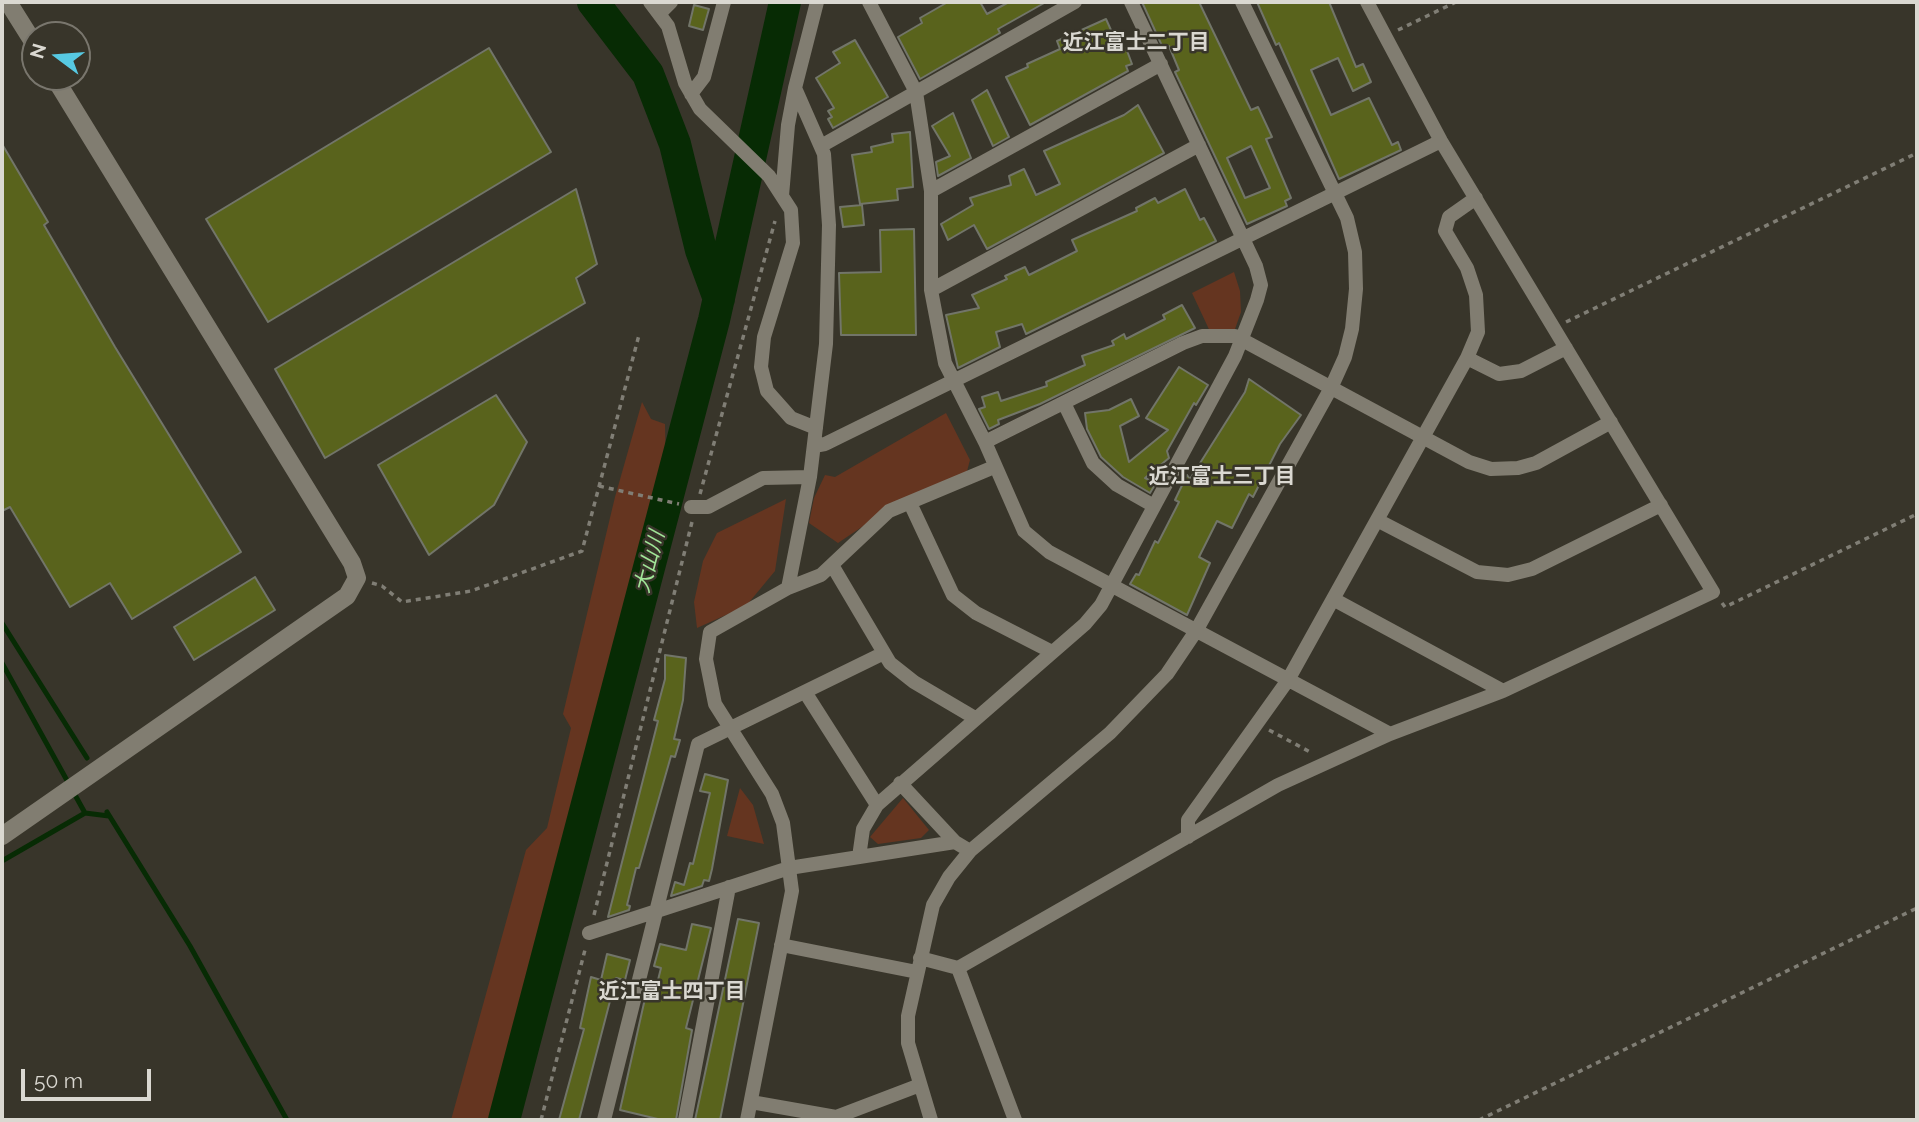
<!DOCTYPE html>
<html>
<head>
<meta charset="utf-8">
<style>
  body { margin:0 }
  #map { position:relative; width:1919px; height:1122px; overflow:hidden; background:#38352a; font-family:Raleway,sans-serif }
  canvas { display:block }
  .frame { position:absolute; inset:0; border:4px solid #dad8d1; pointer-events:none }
  .north { position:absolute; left:21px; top:21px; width:70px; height:70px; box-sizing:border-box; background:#38352a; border:2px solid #79766d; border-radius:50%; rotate:286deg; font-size:19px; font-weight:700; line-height:28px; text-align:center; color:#dad8d1 }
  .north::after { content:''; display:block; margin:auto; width:24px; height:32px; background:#57c9e2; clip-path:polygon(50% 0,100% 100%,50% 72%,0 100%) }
  .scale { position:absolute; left:21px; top:1069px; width:130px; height:32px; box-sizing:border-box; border:4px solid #dad8d1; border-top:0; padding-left:9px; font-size:21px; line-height:24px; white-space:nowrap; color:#dad8d1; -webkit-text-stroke:5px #38352a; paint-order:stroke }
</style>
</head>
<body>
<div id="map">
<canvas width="1919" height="1122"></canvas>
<div class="frame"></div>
<div class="north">N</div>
<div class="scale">50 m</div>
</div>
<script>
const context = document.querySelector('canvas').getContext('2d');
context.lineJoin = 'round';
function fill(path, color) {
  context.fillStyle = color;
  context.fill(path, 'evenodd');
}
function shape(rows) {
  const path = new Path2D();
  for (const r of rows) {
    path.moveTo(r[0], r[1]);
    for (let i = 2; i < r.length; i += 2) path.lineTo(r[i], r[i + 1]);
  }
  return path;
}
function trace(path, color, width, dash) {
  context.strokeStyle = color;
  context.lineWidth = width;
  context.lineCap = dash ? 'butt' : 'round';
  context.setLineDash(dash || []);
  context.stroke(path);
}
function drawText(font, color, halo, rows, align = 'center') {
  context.font = font + ' Raleway,"Noto Sans JP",sans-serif';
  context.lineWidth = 5;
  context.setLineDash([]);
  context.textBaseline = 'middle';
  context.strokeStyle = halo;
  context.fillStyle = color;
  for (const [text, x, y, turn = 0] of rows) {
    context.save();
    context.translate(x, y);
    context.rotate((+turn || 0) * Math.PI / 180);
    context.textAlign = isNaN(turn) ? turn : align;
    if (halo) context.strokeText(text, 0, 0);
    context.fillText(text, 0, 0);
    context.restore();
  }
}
fill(shape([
  [1234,272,1240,291,1241,312,1235,329,1214,340,1192,293],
  [642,402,651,419,665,424,667,522,516,1120,451,1120,526,850,547,828,571,728,563,714,615,497],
  [946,413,970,460,966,475,902,500,838,543,809,523,814,498,825,475,835,477],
  [786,499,775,571,746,606,697,628,694,602,703,561,717,533],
  [740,788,753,805,764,844,727,836],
  [903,798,929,830,921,838,878,844,870,837]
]), '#653520');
trace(shape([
  [2,623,87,758],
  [2,663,85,813],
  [107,812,190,946,287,1120],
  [2,861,85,813,109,816]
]), '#072b04', 5);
trace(shape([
  [593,2,648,74,675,144,701,250,719,299],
  [504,1120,714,320,785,2]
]), '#072b04', 32);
const building = shape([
  [948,2,980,2,987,14,1009,2,1046,2,998,29,1000,33,920,79,898,37,922,23,920,18,948,2],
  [1142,2,1199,2,1251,110,1258,107,1272,137,1266,139,1291,198,1285,201,1287,206,1247,224,1175,72,1179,70,1169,46,1163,48,1142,2],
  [1251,146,1270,188,1245,198,1227,158,1251,146],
  [1257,2,1329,2,1356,67,1363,64,1371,82,1353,91,1338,58,1311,70,1331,115,1369,98,1392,145,1398,142,1401,150,1339,179,1279,43,1276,45,1257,2],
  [694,5,709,9,703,30,689,26,694,5],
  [1106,19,1120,50,1126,48,1132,64,1126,66,1128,71,1030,125,1006,77,1028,67,1027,64,1060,49,1057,41,1106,19],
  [855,40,888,97,833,128,828,119,832,117,828,111,834,108,816,78,840,63,833,52,855,40],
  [489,48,551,152,268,322,206,219,489,48],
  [987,90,1009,137,993,146,972,100,987,90],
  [1138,105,1164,153,987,249,974,225,948,240,941,224,973,205,970,198,1011,185,1009,176,1024,169,1036,195,1060,184,1044,151,1124,115,1138,105],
  [953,113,971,158,938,176,936,162,950,156,932,126,953,113],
  [910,132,913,187,897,189,898,200,860,204,852,155,872,152,871,147,893,142,892,134,910,132],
  [2,144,48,222,44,225,115,347,241,552,132,619,110,583,70,607,10,507,2,511,2,144],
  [576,189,597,264,576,278,585,303,325,458,275,369,576,189],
  [1185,189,1200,220,1204,218,1216,241,1026,334,1022,324,996,332,1000,347,958,368,946,315,979,308,972,295,1007,279,1005,276,1025,267,1029,275,1077,251,1072,240,1137,211,1136,208,1155,198,1158,203,1185,189],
  [862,205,864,225,843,227,840,207,862,205],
  [914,229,916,335,841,335,839,273,881,272,880,230,914,229],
  [1182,305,1195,328,1040,404,998,420,999,424,989,429,979,409,985,407,982,397,998,392,1001,401,1047,386,1046,382,1085,365,1082,356,1114,345,1112,341,1124,334,1126,339,1165,319,1163,315,1182,305],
  [1179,367,1208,385,1196,405,1194,403,1167,451,1169,458,1145,478,1156,483,1150,493,1123,477,1101,457,1087,429,1085,413,1109,410,1131,399,1139,416,1120,426,1129,462,1168,430,1146,418,1179,367],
  [1249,379,1301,415,1280,444,1253,497,1249,494,1232,528,1217,521,1199,557,1210,563,1187,615,1130,584,1136,574,1139,575,1155,541,1158,543,1179,502,1175,500,1187,475,1190,479,1245,392,1249,379],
  [496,395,527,442,494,505,429,555,378,465,496,395],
  [255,577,275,610,194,660,174,627,255,577],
  [665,655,686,658,683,700,674,739,680,740,675,757,671,756,639,868,636,868,627,905,630,906,629,910,608,917,658,721,654,720,665,679,665,655],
  [705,774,728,780,712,869,709,881,704,880,702,886,671,896,675,882,684,885,690,863,693,864,710,793,700,791,705,774],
  [738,919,759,923,720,1120,695,1120,738,919],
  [692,924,711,928,686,1028,692,1030,676,1120,662,1120,620,1110,646,994,654,996,661,968,654,966,660,944,686,950,692,924],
  [607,954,630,960,625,980,616,978,579,1120,559,1120,584,1029,580,1028,591,977,601,980,607,954]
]);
fill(building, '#59631c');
trace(building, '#727569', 2);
trace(shape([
  [1398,30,1456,2],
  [1566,322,1917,153],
  [599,486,679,504],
  [700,494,775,221],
  [372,583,382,586,402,602,471,591,582,551,639,335],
  [1722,603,1725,607,1917,514],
  [1269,730,1312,753],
  [594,915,692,522],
  [541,1120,586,946],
  [1479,1120,1917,908]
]), '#807e75', 3.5, [5, 5]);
trace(shape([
  [650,2,668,26,685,83,700,109,769,176,791,210,793,243,764,337,761,367,767,391,791,418,816,428],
  [869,2,916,92,931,191,931,290,945,363,985,442,1024,531,1049,552,1390,734],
  [659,14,671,2],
  [691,94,704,77,724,2],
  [821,146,1075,2],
  [931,191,1161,64],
  [782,196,788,125,795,88],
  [931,290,1199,145],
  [1467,358,1499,374,1521,371,1566,348],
  [1064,403,1093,463,1117,485,1154,506],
  [985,442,1183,343,1202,336,1235,336,1469,462,1491,469,1518,468,1536,463,1611,422],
  [814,446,825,444,1441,141],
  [910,503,953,595,976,613,1052,652],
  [691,507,708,507,763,478,810,477],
  [1377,520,1477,572,1508,575,1532,569,1661,505],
  [832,565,890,663,914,682,975,718],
  [788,588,821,575,889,511,994,467],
  [1333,599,1503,691],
  [805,692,877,805],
  [900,783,955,842],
  [1188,837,1188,820,1288,680,1467,358,1478,332,1476,295,1467,268,1445,231,1449,217,1476,198],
  [859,857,863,829,877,805,1085,624,1101,605,1235,356,1257,300,1261,285,1256,266,1131,2],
  [589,933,789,868,955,842,970,851],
  [781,945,917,972],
  [920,958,958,968,1278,785,1390,734,1503,691,1713,592,1441,141,1367,2],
  [958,968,1015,1120],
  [751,1102,836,1117,920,1085],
  [604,1120,698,744,884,653],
  [685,1120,729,887],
  [747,1120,792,891,783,823,772,794,715,704,706,659,710,632,788,588,810,477,826,344,829,225,824,154,795,88,817,2],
  [931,1120,908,1043,908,1016,933,905,949,877,970,851,1110,733,1167,674,1196,631,1331,388,1345,357,1352,329,1356,289,1355,252,1347,218,1242,2]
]), '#817d71', 14);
trace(shape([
  [8,2,35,45],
  [2,836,347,596,357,578,352,563,54,77]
]), '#817d71', 18);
drawText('bold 21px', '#dad8d1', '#38352a', [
  ["近江富士二丁目",1136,43],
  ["近江富士三丁目",1222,477],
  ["近江富士四丁目",672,992]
]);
drawText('italic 21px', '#a1e598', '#38352a', [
  ["大山川",650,562,-75]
]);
</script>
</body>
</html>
